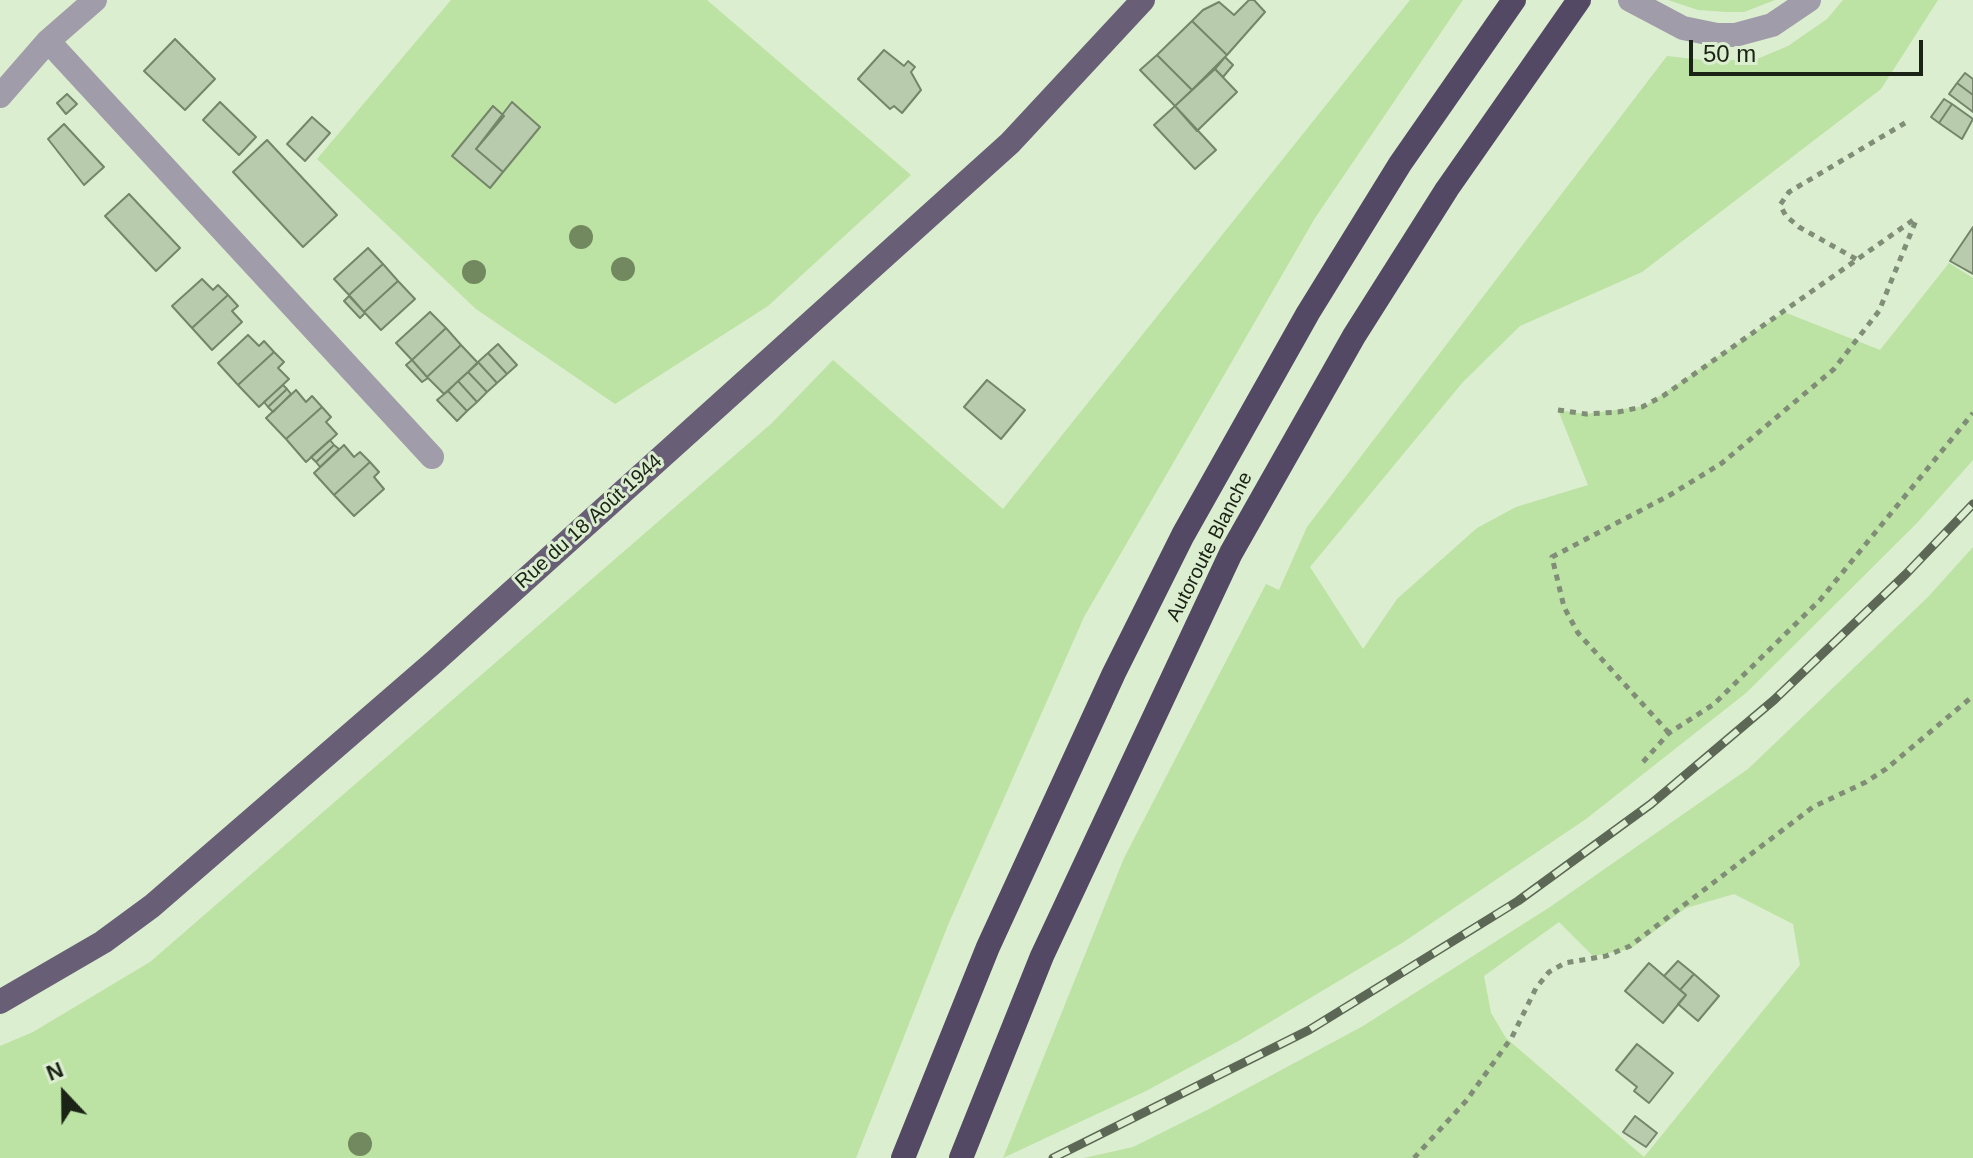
<!DOCTYPE html>
<html>
<head>
<meta charset="utf-8">
<style>
  body { margin:0 }
  #map { position:relative; width:1973px; height:1158px; overflow:hidden; background:#dbeecf; font-family:Arial,sans-serif }
  canvas { display:block }
  .north { position:absolute; left:24px; top:1054px; width:80px; height:80px; -webkit-text-stroke:6px #dbeecf; paint-order:stroke; rotate:338deg; font-size:22px; font-weight:700; line-height:32px; text-align:center; color:#1b2216 }
  .north::after { content:''; display:block; margin:auto; width:28px; height:36px; background:#1b2216; clip-path:polygon(50% 0,100% 100%,50% 72%,0 100%) }
  .scale { position:absolute; left:1689px; top:40px; width:234px; height:36px; box-sizing:border-box; border:4px solid #1b2216; border-top:0; padding-left:10px; font-size:24px; line-height:28px; white-space:nowrap; color:#1b2216; -webkit-text-stroke:6px #dbeecf; paint-order:stroke }
</style>
</head>
<body>
<div id="map">
<canvas width="1973" height="1158"></canvas>
<div class="north">N</div>
<div class="scale">50 m</div>
</div>
<script>
const context = document.querySelector('canvas').getContext('2d');
context.lineJoin = 'round';
function fill(path, color) {
  context.fillStyle = color;
  context.fill(path, 'evenodd');
}
function shape(rows) {
  const path = new Path2D();
  for (const r of rows) {
    path.moveTo(r[0], r[1]);
    for (let i = 2; i < r.length; i += 2) path.lineTo(r[i], r[i + 1]);
  }
  return path;
}
function trace(path, color, width, dash) {
  context.strokeStyle = color;
  context.lineWidth = width;
  context.lineCap = dash ? 'butt' : 'round';
  context.setLineDash(dash || []);
  context.stroke(path);
}
function drawText(font, color, halo, rows, align = 'center') {
  context.font = font + ' Arial,sans-serif';
  context.lineWidth = 6;
  context.setLineDash([]);
  context.textBaseline = 'middle';
  context.strokeStyle = halo;
  context.fillStyle = color;
  for (const [text, x, y, turn = 0] of rows) {
    context.save();
    context.translate(x, y);
    context.rotate((+turn || 0) * Math.PI / 180);
    context.textAlign = isNaN(turn) ? turn : align;
    if (halo) context.strokeText(text, 0, 0);
    context.fillText(text, 0, 0);
    context.restore();
  }
}
fill(shape([
  [451,0,707,0,911,175,768,306,615,404,476,309,317,159],
  [1410,0,1463,0,1315,218,1084,617,948,925,856,1158,0,1158,0,1046,33,1032,150,962,772,423,833,360,1003,509],
  [1668,0,1775,0,1744,12,1726,12,1698,10],
  [1843,0,1938,0,1881,89,1642,272,1520,326,1462,383,1310,567,1363,649,1397,599,1477,528,1516,507,1588,485,1558,410,1586,414,1645,406,1784,312,1880,350,1949,263,1973,278,1973,460,1916,524,1746,693,1586,819,1402,943,1240,1040,1146,1091,1003,1158,1124,858,1266,584,1279,590,1307,527,1667,56,1712,61,1757,59,1788,46,1827,19],
  [1973,547,1973,1158,1084,1158,1133,1147,1209,1109,1363,1026,1550,907,1748,769,1928,597],
  [1734,894,1793,924,1800,965,1644,1157,1506,1038,1491,1013,1484,976,1559,922,1593,956,1630,949,1686,908]
]), '#bce2a4');
const building = shape([
  [1249,0,1254,0,1265,12,1227,55,1192,21,1203,10,1219,2,1234,15,1249,0],
  [1192,21,1227,55,1192,90,1157,55,1192,21],
  [175,39,215,79,185,110,144,71,175,39],
  [884,50,904,66,908,61,915,67,911,72,921,90,902,113,894,106,890,109,858,79,884,50],
  [1157,55,1192,90,1175,106,1140,70,1157,55],
  [1225,57,1233,65,1223,77,1215,69,1225,57],
  [1215,69,1237,92,1197,131,1175,106,1215,69],
  [1965,73,1973,79,1973,95,1957,83,1965,73],
  [1957,83,1973,95,1973,112,1949,94,1957,83],
  [67,94,77,104,66,114,57,103,67,94],
  [1944,99,1952,104,1939,123,1931,117,1944,99],
  [220,102,256,137,239,155,203,120,220,102],
  [512,102,540,127,503,172,476,149,512,102],
  [1952,104,1973,119,1962,139,1939,123,1952,104],
  [493,106,504,116,476,149,503,172,490,188,452,156,493,106],
  [1175,106,1216,150,1195,169,1154,125,1175,106],
  [312,117,330,133,305,161,287,144,312,117],
  [64,124,104,167,84,185,48,139,64,124],
  [267,140,337,215,303,247,233,172,267,140],
  [129,194,180,248,156,271,105,216,129,194],
  [1973,227,1973,274,1950,261,1973,227],
  [368,248,383,264,349,295,334,279,368,248],
  [383,264,398,281,364,312,349,295,383,264],
  [202,279,213,290,218,285,228,295,192,328,172,306,202,279],
  [398,281,415,299,381,330,364,312,398,281],
  [228,295,238,306,232,311,242,322,212,350,192,328,228,295],
  [349,296,365,313,360,318,344,301,349,296],
  [430,312,446,328,412,360,396,343,430,312],
  [446,328,461,345,427,377,412,360,446,328],
  [248,335,259,346,264,341,274,352,238,385,218,363,248,335],
  [498,344,517,365,507,374,488,353,498,344],
  [461,345,478,363,444,394,427,377,461,345],
  [274,352,284,362,278,368,289,379,259,407,238,385,274,352],
  [488,353,507,374,497,383,478,362,488,353],
  [412,360,428,378,422,382,406,365,412,360],
  [478,362,497,383,487,392,468,372,478,362],
  [468,372,487,392,477,402,458,381,468,372],
  [987,380,1025,410,1001,439,964,407,987,380],
  [458,381,477,402,467,411,448,391,458,381],
  [283,385,287,389,268,407,264,402,283,385],
  [287,389,291,394,273,412,268,407,287,389],
  [296,390,306,402,312,396,322,407,286,439,266,418,296,390],
  [448,391,467,411,457,421,437,400,448,391],
  [322,407,331,417,326,422,337,434,306,462,286,439,322,407],
  [330,440,334,445,316,462,311,457,330,440],
  [334,445,339,449,320,467,316,462,334,445],
  [344,445,354,457,360,452,370,462,334,495,314,473,344,445],
  [370,462,379,472,374,477,384,489,354,516,334,495,370,462],
  [1678,961,1694,974,1680,990,1664,976,1678,961],
  [1649,963,1686,995,1663,1023,1625,991,1649,963],
  [1694,974,1719,996,1698,1021,1678,1004,1686,995,1680,990,1694,974],
  [1637,1044,1673,1073,1649,1103,1634,1091,1637,1087,1616,1070,1637,1044],
  [1635,1116,1657,1133,1646,1147,1623,1132,1635,1116]
]);
fill(building, '#b8cbad');
trace(building, '#748569', 2);
trace(shape([
  [1856,259,1799,227,1786,216,1780,205,1789,192,1905,123],
  [1558,410,1586,414,1618,412,1642,407,1663,396,1916,218],
  [1669,733,1578,633,1564,607,1552,557,1670,495,1722,463,1834,369,1879,311,1917,218],
  [1643,762,1669,733,1714,704,1820,600,1973,413],
  [1414,1158,1466,1101,1512,1037,1536,988,1549,972,1565,963,1606,956,1630,946,1813,807,1866,782,1886,769,1973,696]
]), '#808d77', 5, [6, 6]);
trace(shape([
  [1630,0,1683,28,1717,35,1735,35,1772,25,1809,0],
  [48,41,432,457],
  [0,96,48,41,95,0]
]), '#a19caa', 24);
trace(shape([
  [0,1002,103,942,152,906,434,662,1010,143,1143,0]
]), '#685f77', 24);
trace(shape([
  [903,1158,988,947,1114,673,1183,535,1308,313,1400,164,1514,0],
  [961,1158,1042,956,1231,553,1354,336,1447,189,1579,0]
]), '#534965', 24);
const rail = shape([
  [1053,1158,1309,1030,1518,901,1651,804,1774,700,1906,574,1973,504]
]);
trace(rail, '#5c6755', 9);
trace(rail, '#dbeecf', 6, [18]);
context.fillStyle = '#72895f';
for (const [x, y] of [
  [581,237],
  [623,269],
  [474,272],
  [360,1144]
]) {
  context.beginPath();
  context.arc(x, y, 12, 0, 2 * Math.PI);
  context.fill();
}
drawText('20px', '#1b2216', '#dbeecf', [
  ["Rue du 18 Août 1944",589,522,-42],
  ["Autoroute Blanche",1210,547,-63]
]);
</script>
</body>
</html>
